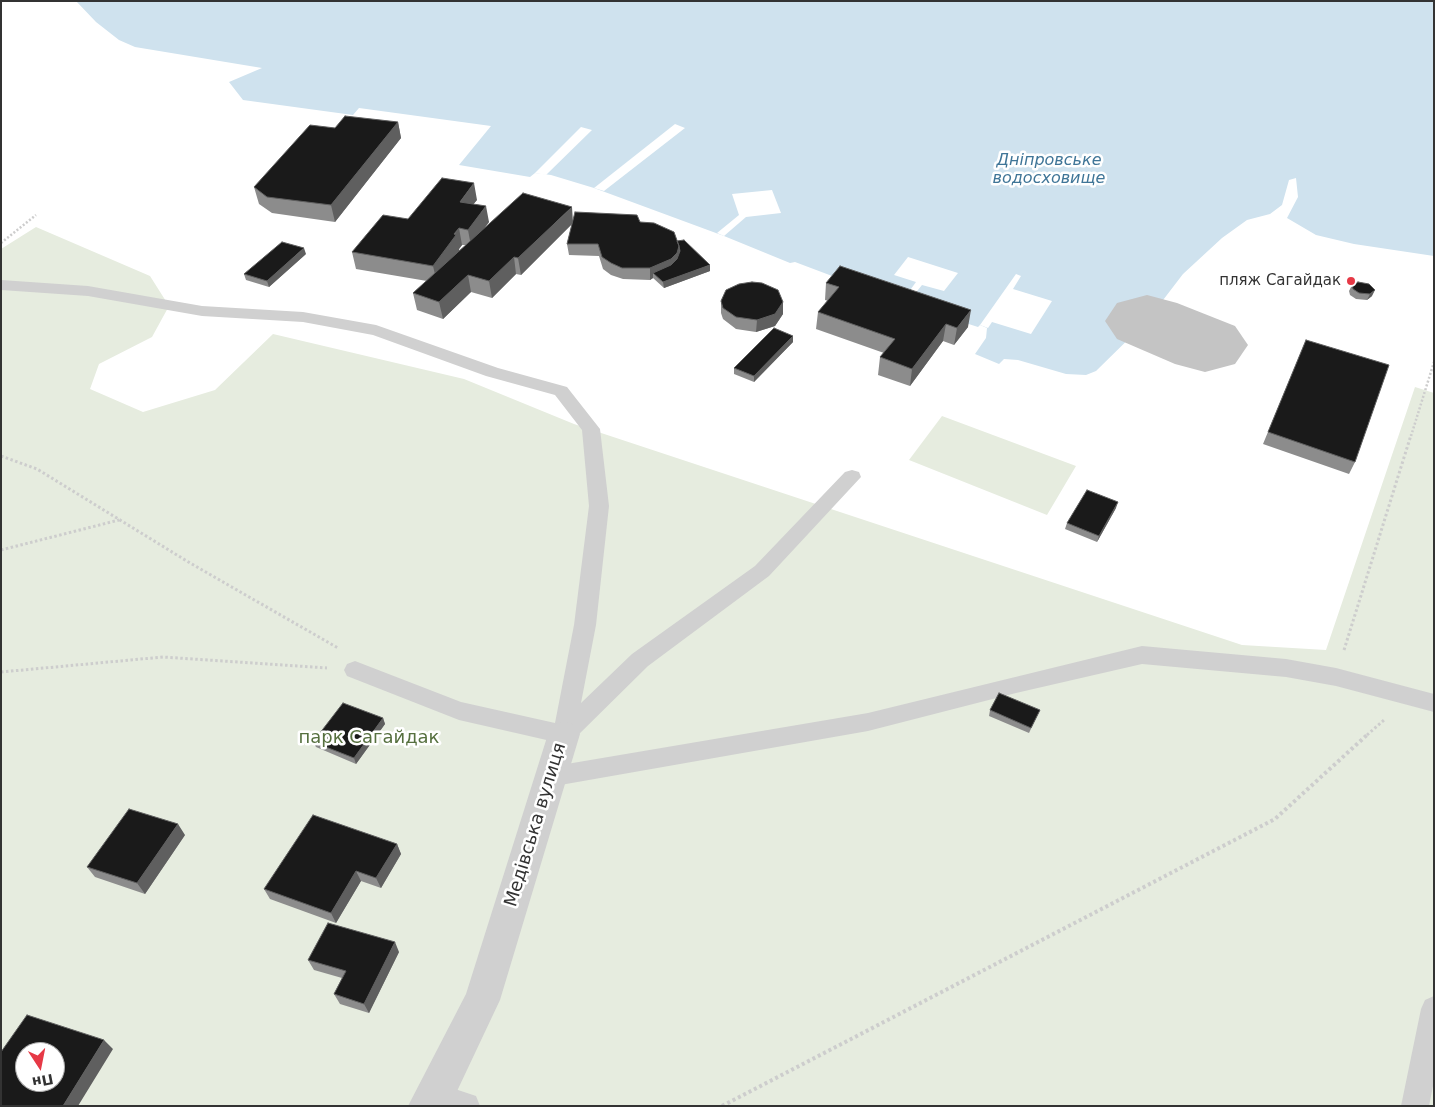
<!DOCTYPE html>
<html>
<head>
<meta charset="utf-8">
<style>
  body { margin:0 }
  #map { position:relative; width:1435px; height:1107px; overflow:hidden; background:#fff; font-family:"DejaVu Sans",sans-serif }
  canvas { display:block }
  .frame { position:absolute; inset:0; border:2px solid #333; pointer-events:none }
  .north { position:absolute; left:15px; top:1042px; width:50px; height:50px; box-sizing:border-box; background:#fff; border:1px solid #adadad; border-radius:50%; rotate:169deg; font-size:14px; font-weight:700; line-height:20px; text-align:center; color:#333 }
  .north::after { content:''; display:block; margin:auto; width:18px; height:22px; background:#e63946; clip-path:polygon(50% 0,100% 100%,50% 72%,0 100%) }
</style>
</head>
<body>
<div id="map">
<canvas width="1435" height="1107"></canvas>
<div class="frame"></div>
<div class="north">Пн</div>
</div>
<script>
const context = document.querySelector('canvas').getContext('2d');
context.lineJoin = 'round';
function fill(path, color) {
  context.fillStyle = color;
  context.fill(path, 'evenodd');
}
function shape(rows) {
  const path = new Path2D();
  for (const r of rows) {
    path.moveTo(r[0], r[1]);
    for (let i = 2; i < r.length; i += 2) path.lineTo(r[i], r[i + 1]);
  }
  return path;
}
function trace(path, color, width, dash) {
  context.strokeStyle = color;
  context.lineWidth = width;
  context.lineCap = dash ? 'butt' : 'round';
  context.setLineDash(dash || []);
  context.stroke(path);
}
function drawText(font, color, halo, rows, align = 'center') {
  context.font = font + ' "DejaVu Sans",sans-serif';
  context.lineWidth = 5;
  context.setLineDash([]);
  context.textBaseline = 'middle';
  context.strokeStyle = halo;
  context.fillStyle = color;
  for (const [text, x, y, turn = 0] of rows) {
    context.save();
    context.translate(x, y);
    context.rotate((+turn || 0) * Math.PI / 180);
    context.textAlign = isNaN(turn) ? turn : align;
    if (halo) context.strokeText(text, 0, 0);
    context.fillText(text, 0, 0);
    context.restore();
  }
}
fill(shape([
  [36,227,150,276,169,306,152,337,99,364,90,389,143,412,215,390,273,334,464,379,574,424,1242,645,1326,650,1415,387,1434,393,1434,1106,1,1106,1,249],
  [25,1052,55,1052,55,1082,25,1082],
  [942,416,1076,466,1047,515,909,460]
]), '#e6ecdf');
fill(shape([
  [76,1,1434,1,1434,256,1354,244,1316,235,1287,218,1298,197,1296,178,1289,180,1282,205,1270,214,1247,220,1222,238,1183,274,1147,321,1096,371,1086,375,1066,374,1018,360,1004,359,999,364,975,354,986,338,987,328,980,325,978,327,909,305,795,262,790,263,724,236,594,188,551,175,535,173,530,177,459,165,491,126,359,108,353,115,243,100,229,82,262,68,135,47,119,40,96,22]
]), '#cfe2ee');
fill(shape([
  [675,124,685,128,604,191,594,188],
  [581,127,592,130,546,175,535,173],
  [772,190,781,213,746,217,724,236,717,233,739,215,732,194],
  [908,257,958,273,944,291,922,285,905,306,900,304,916,282,894,275],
  [1016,274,1021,276,1013,289,1052,301,1031,334,992,322,988,328,980,325]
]), '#fff');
fill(shape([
  [1147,295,1177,303,1235,326,1248,345,1235,364,1205,372,1175,364,1117,339,1105,321,1117,303,1147,295]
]), '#c4c4c4');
trace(shape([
  [1,243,36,215],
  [1411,436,1434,362]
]), '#cdcdcd', 2.5, [2, 2]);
trace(shape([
  [1,456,37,469,190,563,338,648],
  [1,550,119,520],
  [1344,650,1411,435],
  [1,672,163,657,327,668],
  [1367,735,1384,720]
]), '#cdcdcd', 3, [2.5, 2.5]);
trace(shape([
  [722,1106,1275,819,1368,734]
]), '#cdcdcd', 4, [3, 3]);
fill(shape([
  [1,280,88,286,202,306,303,312,376,325,498,368,567,387,600,429,609,506,596,625,581,703,632,654,755,566,845,472,852,470,859,472,861,477,769,576,648,666,572,741,564,744,459,720,347,676,344,670,347,664,355,661,461,702,555,723,574,625,589,506,582,430,555,395,486,376,373,335,303,322,202,316,88,296,1,290,1,280],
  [1142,646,1286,659,1336,668,1434,694,1434,712,1336,686,1286,677,1142,664,1016,693,868,731,549,787,541,784,537,777,541,770,549,767,868,713,1142,646],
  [1434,996,1434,1081,1429,1106,1401,1106,1421,1009,1425,1000,1434,996],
  [434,1082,476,1096,480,1106,424,1106,420,1096,424,1086,434,1082]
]), '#d0d0d0');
fill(shape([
  [564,721,575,725,580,734,500,1000,450,1106,408,1106,466,994,548,734,553,725,564,721]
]), '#d0d0d0');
fill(shape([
  [398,122,401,138,335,222,272,213,259,204,254,187,335,128],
  [477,200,473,204,489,222,485,227,573,222,640,222,677,241,710,271,664,288,653,278,650,280,623,279,611,275,603,269,599,256,569,255,567,244,572,224,521,275,516,274,492,298,471,292,443,319,417,310,413,293,427,281,356,269,352,252,408,219],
  [462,245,466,245,459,251,459,249],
  [306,254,269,287,246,280,244,274],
  [1358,282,1372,296,1367,300,1356,299,1350,295,1349,291,1352,285],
  [826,283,968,327,954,345,943,341,910,386,878,375,880,357,884,353,816,329,818,312,828,301,825,300],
  [721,301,783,314,775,326,756,332,736,329,723,319,721,313],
  [793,336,793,342,754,382,734,374,734,368],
  [1306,340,1355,462,1349,474,1263,444],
  [1116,508,1097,542,1065,529,1067,523],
  [990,710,1040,710,1029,733,989,716],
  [383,718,385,724,356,764,316,747,313,742],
  [185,835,145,894,95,877,87,867],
  [397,844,401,854,381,888,361,881,336,923,270,899,264,889],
  [399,952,369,1013,340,1004,334,994,342,978,314,970,308,960]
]), '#8c8c8c');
fill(shape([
  [398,122,401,138,335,222,331,205],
  [474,183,477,200,462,218,460,202],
  [486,206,489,222,471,246,468,230],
  [572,207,573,223,521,275,518,258],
  [459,228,462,245,459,249,460,252,437,283,433,266],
  [679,246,680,257,677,265,653,273,653,278,650,280,650,268],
  [304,248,306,254,269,287,267,281],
  [514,257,516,274,492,298,489,281],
  [710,265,710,271,664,288,663,282],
  [468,275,471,292,443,319,439,302],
  [1375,290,1372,296,1367,300,1370,294],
  [783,302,783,314,775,326,756,332,757,320],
  [971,310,968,327,954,345,957,328],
  [946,324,943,341,910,386,912,369],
  [793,336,793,342,754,382,754,376],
  [1118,502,1116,508,1097,542,1099,536],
  [383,718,385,724,356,764,354,758],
  [178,824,185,835,145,894,137,883],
  [397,844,401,854,381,888,376,878],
  [356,871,361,881,336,923,331,913],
  [395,942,399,952,369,1013,364,1004],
  [104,1040,113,1049,78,1106,63,1106]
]), '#5f5f5f');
const building = shape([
  [345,116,398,122,331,205,267,197,254,187,310,125,335,128,345,116],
  [442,178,474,183,460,202,486,206,468,230,459,228,454,234,456,235,433,266,352,252,383,215,408,219,442,178],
  [523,193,572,207,518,258,514,257,489,281,468,275,439,302,413,293,523,193],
  [575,212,637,215,640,222,654,223,674,232,679,246,677,253,671,259,650,268,622,268,611,263,602,257,598,244,567,244,575,212],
  [684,240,710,265,663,282,653,273,671,265,677,259,680,251,679,246,677,241,684,240],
  [282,242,304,248,267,281,244,274,282,242],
  [840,266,971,310,957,328,946,324,912,369,880,357,895,339,818,312,839,287,826,283,840,266],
  [752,282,762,283,778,290,783,302,775,314,757,320,736,317,723,308,721,301,726,290,739,284,752,282],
  [1358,282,1369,284,1375,290,1370,294,1359,293,1353,289,1352,285,1358,282],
  [774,328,793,336,754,376,734,368,774,328],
  [1306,340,1389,365,1355,462,1268,432,1306,340],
  [1087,490,1118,502,1099,536,1067,523,1087,490],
  [999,693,1040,710,1031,728,990,710,999,693],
  [343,703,383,718,354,758,313,742,343,703],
  [129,809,178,824,137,883,87,867,129,809],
  [313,815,397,844,376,878,356,871,331,913,264,889,313,815],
  [328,923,395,942,364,1004,334,994,346,971,308,960,328,923],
  [27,1015,104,1040,63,1106,1,1106,1,1052,27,1015],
  [25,1052,55,1052,55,1082,25,1082,25,1052]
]);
fill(building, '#1a1a1a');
trace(building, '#5f5f5f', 1);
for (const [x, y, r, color] of [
  [1351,281,5,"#e63946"]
]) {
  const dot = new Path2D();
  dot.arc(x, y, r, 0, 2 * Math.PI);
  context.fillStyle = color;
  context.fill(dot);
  trace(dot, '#fff', 2);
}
drawText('15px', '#333', '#fff', [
  ["пляж Сагайдак",1341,281]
], 'right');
drawText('italic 16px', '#3f7597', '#fff', [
  ["Дніпровське",1049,161],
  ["водосховище",1049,179]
]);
drawText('18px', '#56703f', '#fff', [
  ["парк Сагайдак",369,738]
]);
drawText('18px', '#333', '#fff', [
  ["Медівська вулиця",536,825,-73]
]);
</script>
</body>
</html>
